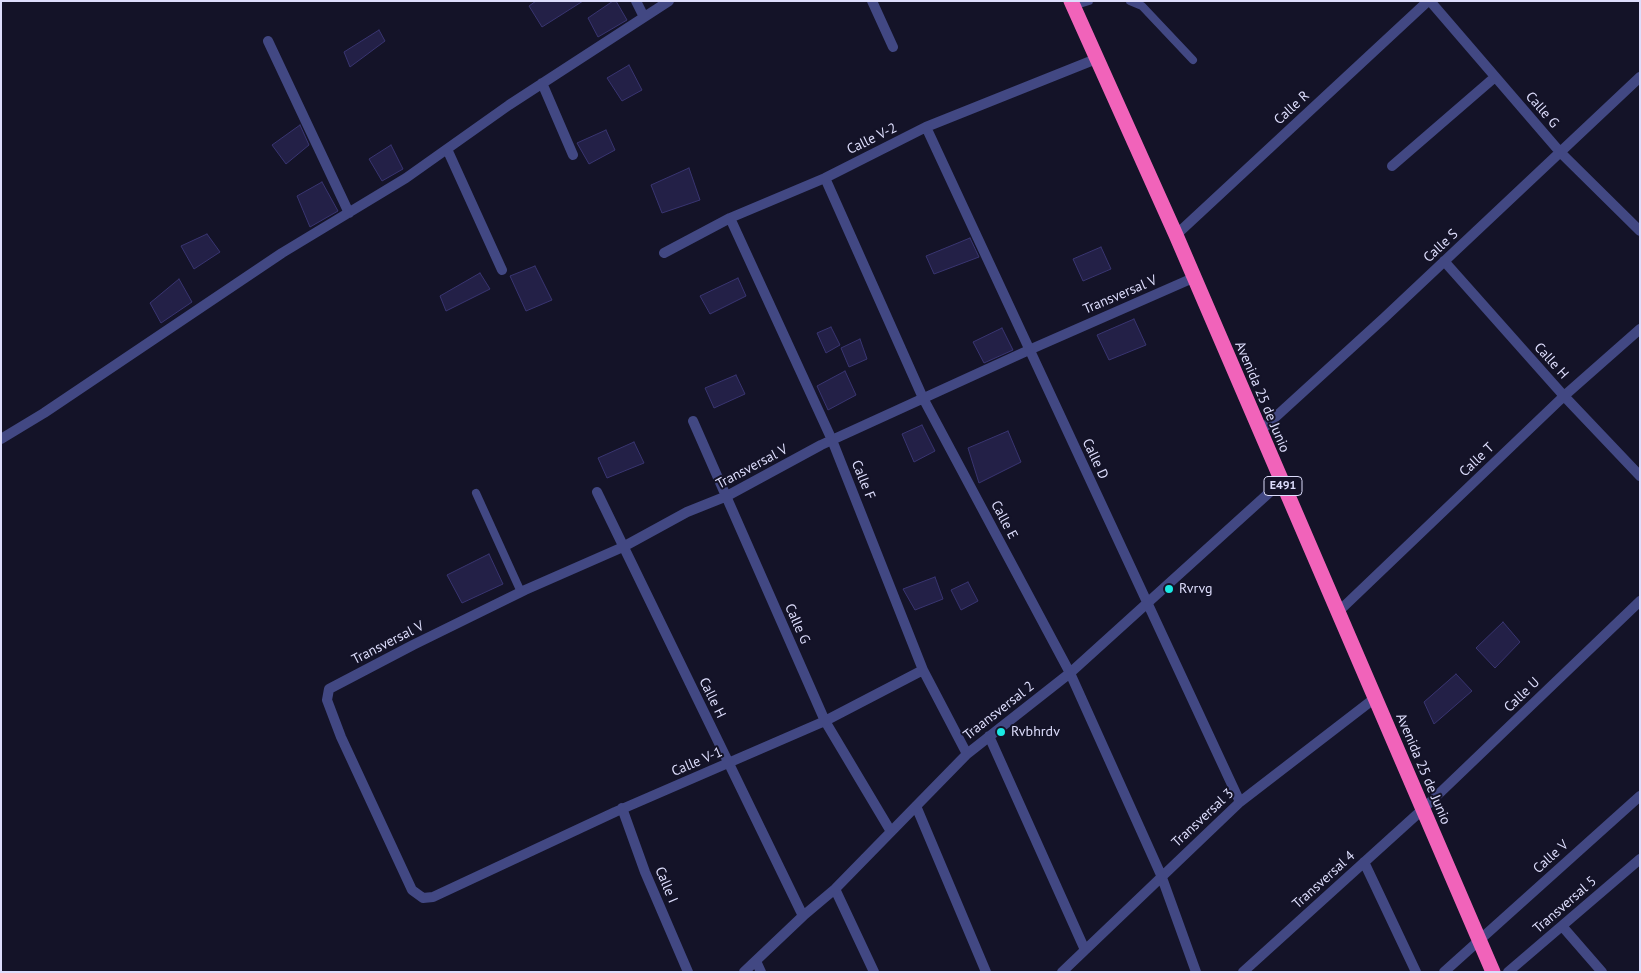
<!DOCTYPE html>
<html>
<head>
<meta charset="utf-8">
<style>
  body { margin:0 }
  #map { position:relative; width:1641px; height:973px; overflow:hidden; background:#141328; font-family:"PT Sans",sans-serif }
  canvas { display:block }
  .frame { position:absolute; inset:0; border:2px solid #ddddfc; pointer-events:none }
</style>
</head>
<body>
<div id="map">
<canvas width="1641" height="973"></canvas>
<div class="frame"></div>
</div>
<script>
const context = document.querySelector('canvas').getContext('2d');
context.lineJoin = 'round';
function fill(path, color) {
  context.fillStyle = color;
  context.fill(path, 'evenodd');
}
function shape(rows) {
  const path = new Path2D();
  for (const r of rows) {
    path.moveTo(r[0], r[1]);
    for (let i = 2; i < r.length; i += 2) path.lineTo(r[i], r[i + 1]);
  }
  return path;
}
function trace(path, color, width, dash) {
  context.strokeStyle = color;
  context.lineWidth = width;
  context.lineCap = dash ? 'butt' : 'round';
  context.setLineDash(dash || []);
  context.stroke(path);
}
function drawText(font, color, halo, rows, align = 'center') {
  context.font = font + ' "PT Sans",sans-serif';
  context.lineWidth = 4;
  context.setLineDash([]);
  context.textBaseline = 'middle';
  context.strokeStyle = halo;
  context.fillStyle = color;
  for (const [text, x, y, turn = 0] of rows) {
    context.save();
    context.translate(x, y);
    context.rotate((+turn || 0) * Math.PI / 180);
    context.textAlign = isNaN(turn) ? turn : align;
    if (halo) context.strokeText(text, 0, 0);
    context.fillText(text, 0, 0);
    context.restore();
  }
}
const building = shape([
  [536,1,583,1,542,27,529,6,536,1],
  [613,1,616,1,627,20,598,37,588,18,613,1],
  [379,30,385,41,350,67,344,52,379,30],
  [629,65,642,90,622,101,607,78,629,65],
  [300,125,309,145,286,164,272,145,300,125],
  [606,130,615,150,589,164,577,143,606,130],
  [391,145,403,169,382,181,369,159,391,145],
  [689,168,700,200,662,213,651,185,689,168],
  [322,182,338,211,310,227,297,196,322,182],
  [207,234,220,252,194,269,181,246,207,234],
  [970,238,979,257,934,274,926,256,970,238],
  [1101,247,1111,269,1083,281,1073,259,1101,247],
  [535,266,552,300,526,311,510,276,535,266],
  [480,273,490,289,446,311,440,296,480,273],
  [738,278,746,296,710,314,700,296,738,278],
  [179,279,192,302,161,323,150,303,179,279],
  [1134,319,1146,345,1109,360,1097,335,1134,319],
  [831,327,840,345,826,353,817,333,831,327],
  [1002,328,1013,350,984,363,973,342,1002,328],
  [860,339,867,359,849,367,841,348,860,339],
  [845,371,856,395,828,410,817,386,845,371],
  [736,375,745,394,714,408,705,388,736,375],
  [922,425,935,451,914,462,902,434,922,425],
  [1008,431,1021,462,979,483,968,448,1008,431],
  [634,442,644,463,607,478,598,458,634,442],
  [489,554,503,584,462,603,447,575,489,554],
  [935,577,943,599,915,610,903,589,935,577],
  [968,582,978,601,961,610,951,590,968,582],
  [1503,622,1520,642,1495,668,1476,648,1503,622],
  [1456,674,1472,691,1434,724,1424,702,1456,674]
]);
fill(building, '#232047');
trace(building, '#393571', 1);
trace(shape([
  [1130,1,1142,6,1193,60],
  [1073,6,1089,1],
  [476,493,521,592]
]), '#424883', 8);
trace(shape([
  [636,1,644,17],
  [872,1,893,47],
  [1430,1,1560,152,1640,231],
  [268,41,349,213],
  [542,83,573,155],
  [926,127,1240,802],
  [447,149,502,270],
  [1392,166,1495,77],
  [825,178,923,398,1070,673,1161,875,1196,972],
  [730,218,832,440,923,670,967,754],
  [1176,235,1428,1],
  [664,253,730,218,825,178,926,127,1096,59],
  [1444,261,1564,396,1640,476],
  [693,421,825,721,890,830],
  [1259,432,1384,318,1640,77],
  [1,439,44,413,282,253,406,178,509,105,669,1],
  [597,492,803,916],
  [1337,613,1564,396,1640,329],
  [923,670,825,721,615,812,433,897,423,898,412,890,341,737,327,700,329,689,413,645,525,590,623,547,687,512,727,496,821,445,1029,350,1193,278],
  [989,736,1085,950],
  [916,806,986,972],
  [622,808,645,872,688,972],
  [1364,862,1416,972],
  [835,889,874,972],
  [1562,926,1602,972],
  [756,961,761,972],
  [744,972,803,916,835,889,967,754,1070,673,1281,482],
  [1062,972,1240,802,1375,698],
  [1243,972,1423,809,1640,601],
  [1444,972,1640,796],
  [1508,972,1640,859]
]), '#424883', 10);
trace(shape([
  [1071,1,1176,235,1493,972]
]), '#f163ba', 15);
for (const [x, y, r, color] of [
  [1169,589,5,"#1aeae4"],
  [1001,732,5,"#1aeae4"]
]) {
  const dot = new Path2D();
  dot.arc(x, y, r, 0, 2 * Math.PI);
  context.fillStyle = color;
  context.fill(dot);
  trace(dot, '#141328', 2);
}
for (const [x, y, w] of [
  [1283,486,38]
]) {
  const box = new Path2D();
  box.roundRect(x - w / 2, y - 9.5, w, 19, 4);
  context.fillStyle = '#141328';
  context.fill(box);
  trace(box, '#ddddfc', 1);
}
drawText('bold 12px', '#ddddfc', null, [
  ["E491",1283,486]
]);
drawText('14px', '#ddddfc', '#141328', [
  ["Calle R",1292,108,-43],
  ["Calle G",1542,110,49],
  ["Calle V-2",872,139,-26],
  ["Calle S",1441,246,-43],
  ["Transversal V",1120,295,-23],
  ["Calle H",1551,361,48],
  ["Avenida 25 de Junio",1262,397,67],
  ["Calle D",1095,459,65],
  ["Calle T",1477,460,-44],
  ["Transversal V",752,467,-28],
  ["Calle F",863,480,68],
  ["Calle E",1004,520,62],
  ["Calle G",797,624,66],
  ["Transversal V",388,643,-27],
  ["Calle U",1522,695,-44],
  ["Calle H",712,698,64],
  ["Traansversal 2",999,711,-38],
  ["Calle V-1",697,762,-23],
  ["Avenida 25 de Junio",1423,769,67],
  ["Transversal 3",1203,818,-43],
  ["Calle V",1551,857,-42],
  ["Transversal 4",1324,880,-42],
  ["Calle I",666,885,67],
  ["Transversal 5",1565,905,-41]
]);
drawText('14px', '#ddddfc', '#141328', [
  ["Rvrvg",1179,589],
  ["Rvbhrdv",1011,732]
], 'left');
</script>
</body>
</html>
